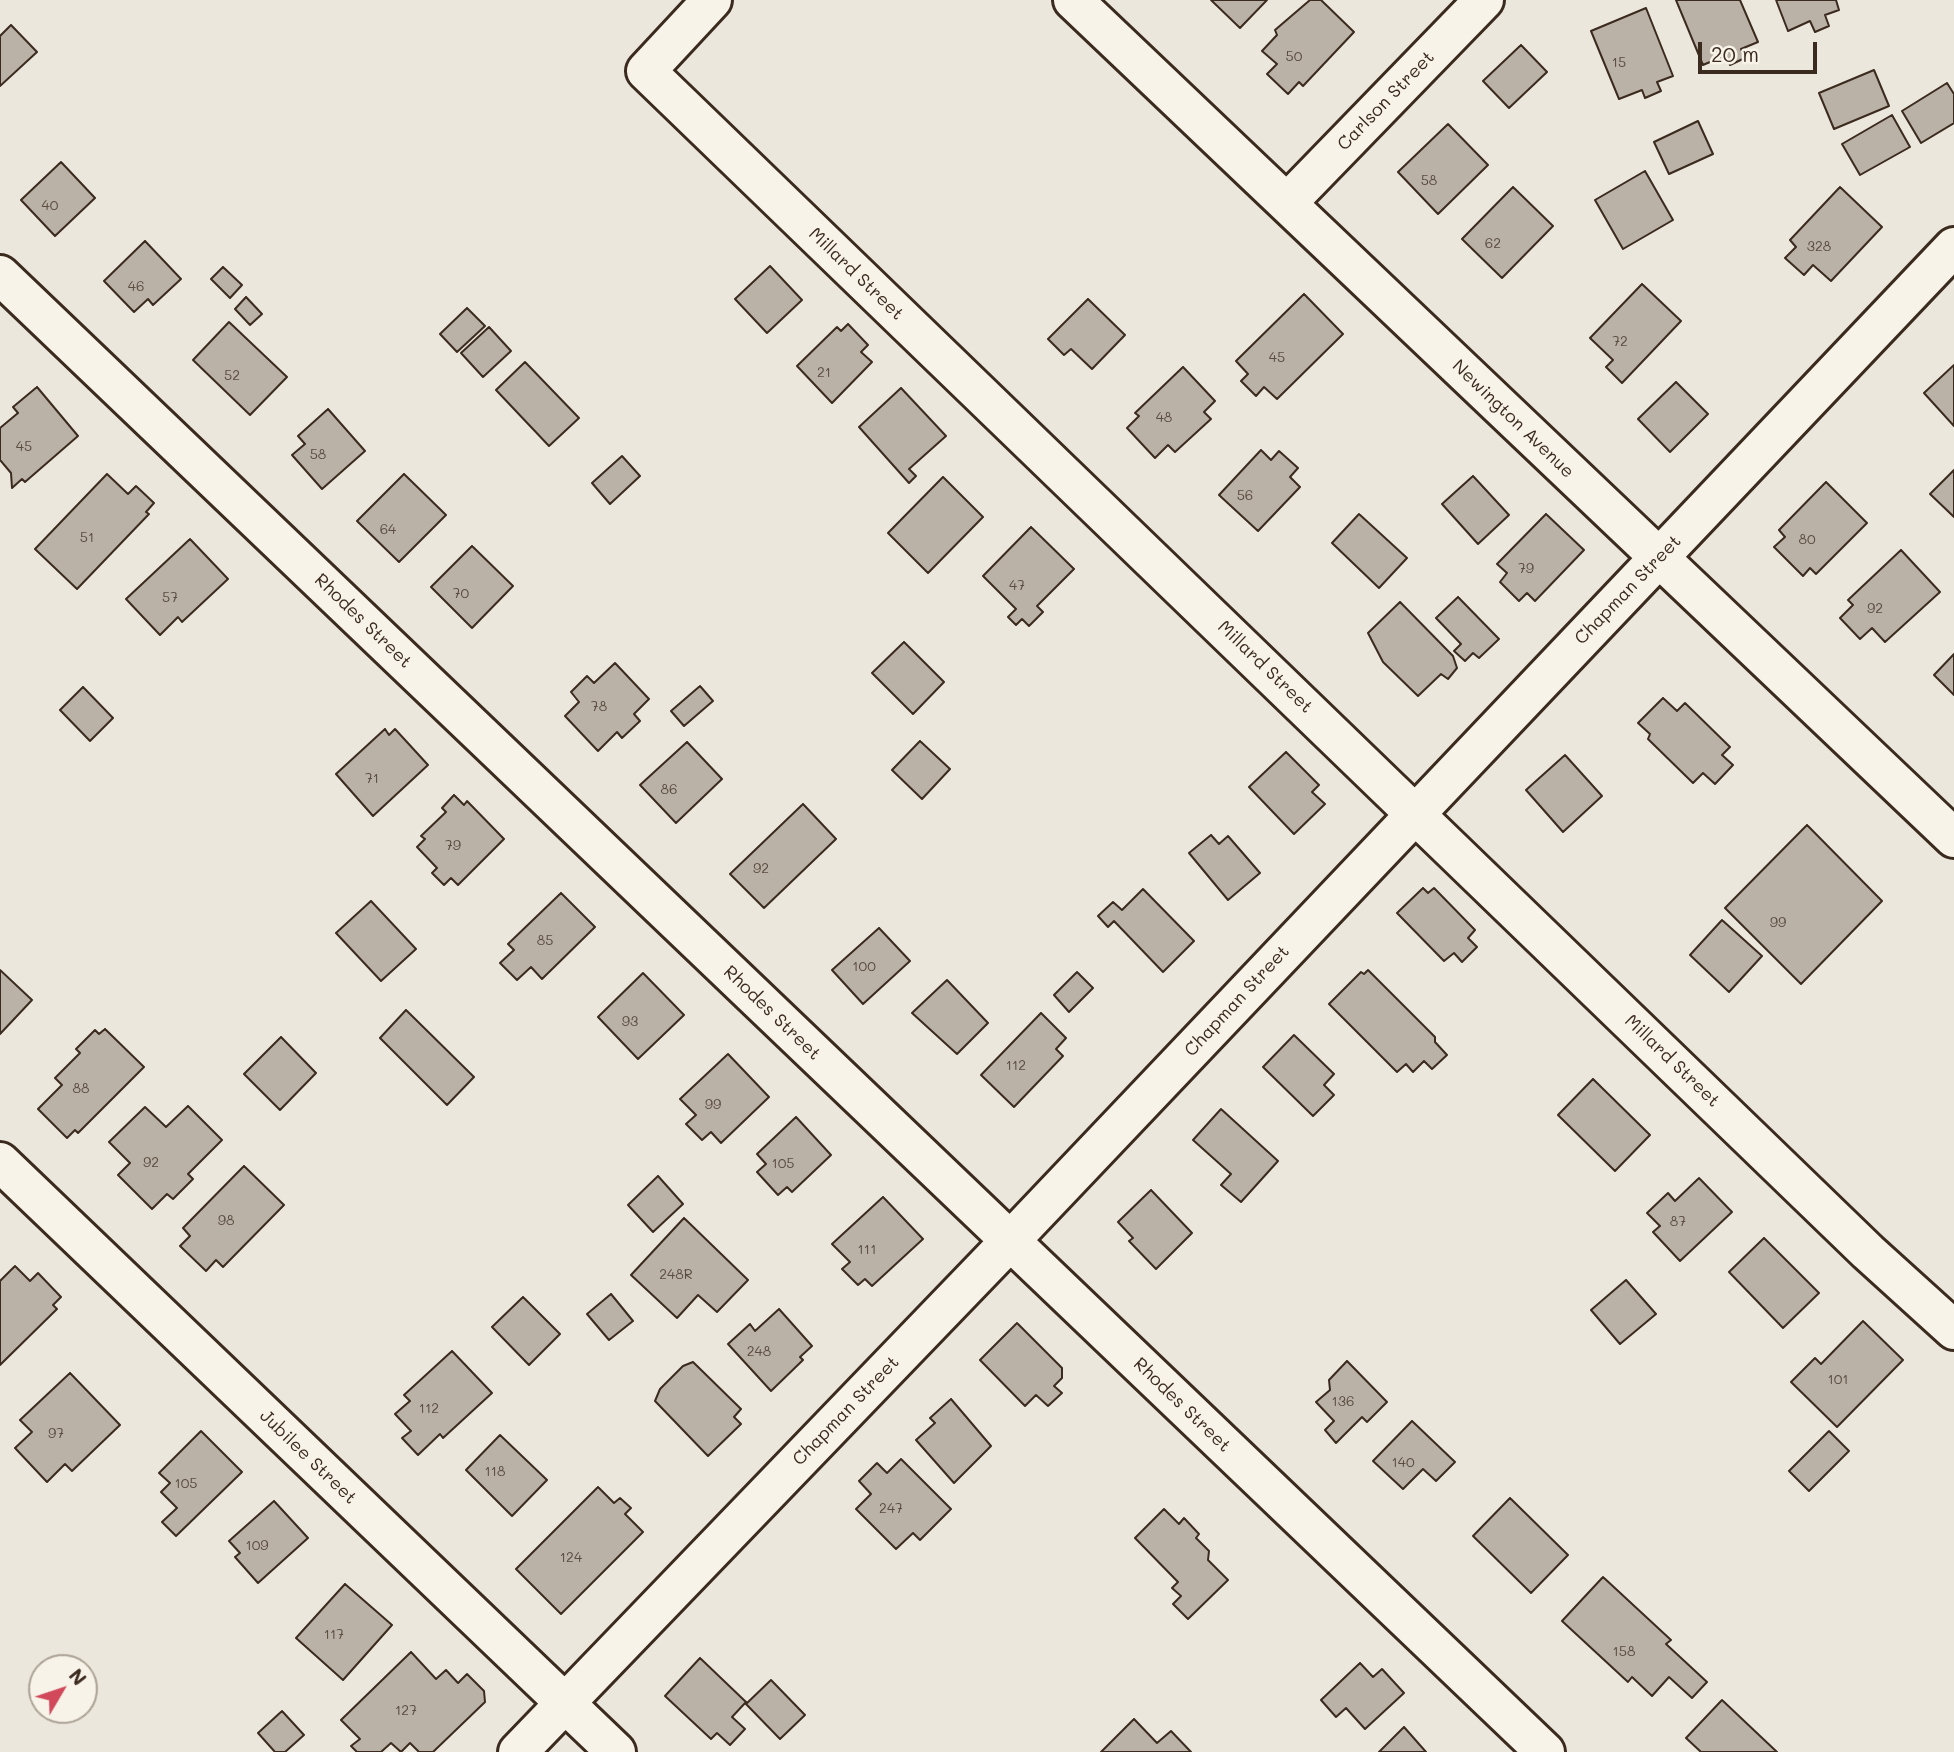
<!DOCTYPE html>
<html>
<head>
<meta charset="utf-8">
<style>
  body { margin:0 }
  #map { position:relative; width:1954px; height:1752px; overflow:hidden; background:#ece7dc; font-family:Mali,sans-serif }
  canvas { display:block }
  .north { position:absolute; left:28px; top:1654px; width:70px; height:70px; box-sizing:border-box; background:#f7f3e8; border:2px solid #aca397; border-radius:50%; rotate:51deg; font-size:19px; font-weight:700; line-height:28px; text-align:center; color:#3b2a1e }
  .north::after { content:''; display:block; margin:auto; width:24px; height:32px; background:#d1495b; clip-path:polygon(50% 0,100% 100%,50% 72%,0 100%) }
  .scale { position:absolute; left:1698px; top:42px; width:119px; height:32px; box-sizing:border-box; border:4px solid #3b2a1e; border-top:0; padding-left:9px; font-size:21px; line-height:24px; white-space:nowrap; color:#3b2a1e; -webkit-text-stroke:5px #f7f3e8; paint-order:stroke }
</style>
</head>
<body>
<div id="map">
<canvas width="1954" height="1752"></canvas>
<div class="north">N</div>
<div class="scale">20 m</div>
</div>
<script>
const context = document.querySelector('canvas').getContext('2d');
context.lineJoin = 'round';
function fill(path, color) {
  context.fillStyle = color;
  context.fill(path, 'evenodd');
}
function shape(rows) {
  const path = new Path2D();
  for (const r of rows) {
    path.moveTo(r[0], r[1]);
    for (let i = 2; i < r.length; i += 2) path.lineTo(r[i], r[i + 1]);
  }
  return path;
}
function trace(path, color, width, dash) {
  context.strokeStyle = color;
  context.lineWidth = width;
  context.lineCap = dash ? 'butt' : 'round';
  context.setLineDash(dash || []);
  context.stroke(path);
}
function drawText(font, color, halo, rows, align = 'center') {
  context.font = font + ' Mali,sans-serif';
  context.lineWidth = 5;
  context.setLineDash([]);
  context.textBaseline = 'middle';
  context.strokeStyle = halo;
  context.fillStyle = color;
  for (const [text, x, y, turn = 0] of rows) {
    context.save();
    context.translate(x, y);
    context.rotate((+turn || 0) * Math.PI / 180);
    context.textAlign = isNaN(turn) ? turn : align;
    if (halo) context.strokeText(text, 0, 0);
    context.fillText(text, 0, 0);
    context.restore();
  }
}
const building = shape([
  [1211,0,1267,0,1240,28,1211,0],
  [1310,0,1321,0,1354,32,1303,86,1299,82,1288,94,1267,74,1277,64,1262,51,1277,35,1275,30,1310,0],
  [1676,0,1740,0,1758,42,1741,49,1745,58,1730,65,1726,55,1703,65,1676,0],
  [1776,0,1836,0,1839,10,1825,15,1829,26,1815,32,1810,21,1788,31,1776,0],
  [1646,8,1673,76,1657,82,1661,91,1645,98,1642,90,1619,99,1591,31,1646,8],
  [11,25,37,52,0,86,0,36,11,25],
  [1521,45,1547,72,1509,108,1483,81,1521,45],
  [1874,70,1889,106,1834,129,1819,93,1874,70],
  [1947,83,1954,94,1954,123,1921,143,1902,111,1947,83],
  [1892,115,1910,147,1860,175,1842,144,1892,115],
  [1698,121,1713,154,1669,174,1654,142,1698,121],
  [1448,124,1488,165,1438,214,1398,172,1448,124],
  [61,162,95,198,55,236,21,200,61,162],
  [1645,171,1673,220,1623,249,1595,200,1645,171],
  [1513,187,1553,226,1502,278,1462,239,1513,187],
  [1840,187,1882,227,1831,281,1813,265,1804,275,1785,258,1796,247,1790,240,1840,187],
  [145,241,181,279,153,305,148,299,134,312,104,281,145,241],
  [770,266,802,300,767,333,735,299,770,266],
  [223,267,242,285,230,298,211,279,223,267],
  [1642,284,1681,321,1622,383,1606,367,1613,360,1590,338,1642,284],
  [1304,294,1343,334,1277,399,1264,387,1256,396,1241,381,1248,374,1236,361,1304,294],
  [246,297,262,314,250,325,235,309,246,297],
  [1088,299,1125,335,1092,369,1071,349,1064,355,1048,339,1088,299],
  [467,308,485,326,457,352,440,334,467,308],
  [229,322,287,377,250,415,193,360,229,322],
  [848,324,868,345,861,352,872,362,832,403,797,366,837,327,841,331,848,324],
  [489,327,511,351,483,377,461,353,489,327],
  [525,362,579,418,549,446,496,390,525,362],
  [1954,365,1954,426,1924,393,1954,365],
  [1183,367,1215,401,1204,412,1211,419,1175,452,1168,445,1155,458,1127,428,1139,416,1135,413,1183,367],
  [1676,382,1708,414,1670,452,1638,419,1676,382],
  [37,387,78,436,25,482,22,479,12,488,11,473,0,460,0,428,18,413,13,407,37,387],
  [901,388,946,436,909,469,916,476,909,483,859,427,901,388],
  [328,409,365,451,322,489,292,455,305,444,298,436,328,409],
  [1261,450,1271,460,1279,451,1298,468,1290,477,1300,487,1258,531,1219,495,1261,450],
  [622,456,640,476,610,504,592,483,622,456],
  [1954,470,1954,517,1930,494,1954,470],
  [107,474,128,494,136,486,154,503,146,512,149,514,77,589,35,549,107,474],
  [404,474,446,515,399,562,357,521,404,474],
  [1473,476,1509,515,1478,544,1442,504,1473,476],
  [943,477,983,517,928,573,888,533,943,477],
  [1826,482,1867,523,1816,574,1810,568,1803,576,1774,547,1785,537,1779,530,1826,482],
  [1359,514,1407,558,1379,588,1332,543,1359,514],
  [1546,514,1584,550,1535,601,1527,593,1519,601,1500,582,1507,573,1497,564,1546,514],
  [1031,527,1074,569,1037,606,1043,612,1029,626,1022,619,1016,625,1008,617,1016,609,983,576,1031,527],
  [190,539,228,579,182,622,178,617,160,635,126,599,190,539],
  [472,546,513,586,472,628,431,587,472,546],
  [1901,550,1940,592,1885,642,1872,628,1860,639,1840,618,1853,605,1848,600,1901,550],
  [1458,597,1499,639,1479,658,1473,653,1465,661,1454,651,1461,644,1436,618,1458,597],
  [1400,602,1453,656,1457,668,1448,679,1441,674,1418,696,1383,662,1368,633,1400,602],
  [904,642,944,682,913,714,872,673,904,642],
  [1954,654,1954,695,1934,675,1954,654],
  [615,663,649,699,634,714,640,721,622,738,617,732,598,751,565,716,579,702,571,692,587,676,594,683,615,663],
  [700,686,713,701,684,726,671,711,700,686],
  [83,687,113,718,90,741,60,710,83,687],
  [1663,698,1677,711,1685,703,1730,747,1722,755,1733,765,1715,784,1703,773,1693,783,1648,739,1650,734,1638,723,1663,698],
  [385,729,389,735,395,729,428,765,373,816,336,774,385,729],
  [920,741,950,769,922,799,892,770,920,741],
  [687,742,722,779,676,823,640,785,687,742],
  [1286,752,1319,785,1312,792,1325,804,1294,834,1249,787,1286,752],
  [1565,755,1602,796,1563,832,1526,790,1565,755],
  [454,795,464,805,467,801,504,839,458,885,451,878,444,885,432,873,437,868,417,847,425,839,421,836,446,812,442,808,454,795],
  [803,804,836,839,764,908,730,874,803,804],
  [1807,825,1882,901,1801,984,1725,908,1807,825],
  [1211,835,1219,844,1228,836,1260,873,1228,900,1189,853,1211,835],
  [1423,888,1428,893,1434,888,1475,930,1468,938,1477,947,1462,962,1454,953,1444,961,1397,913,1423,888],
  [1143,889,1194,941,1163,972,1114,921,1108,927,1098,916,1113,902,1122,910,1143,889],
  [561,893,595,927,542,979,531,967,517,980,500,963,514,950,508,944,561,893],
  [371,901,416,949,381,981,336,933,371,901],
  [1722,920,1762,956,1729,992,1690,955,1722,920],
  [879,928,910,961,863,1004,832,970,879,928],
  [0,970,32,1000,0,1034,0,970],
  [1368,970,1435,1037,1435,1042,1447,1055,1432,1069,1424,1061,1413,1072,1406,1064,1397,1072,1329,1004,1361,972,1364,974,1368,970],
  [1077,972,1093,988,1069,1012,1054,995,1077,972],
  [643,973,684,1015,638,1059,598,1017,643,973],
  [947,980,988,1023,957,1054,912,1013,947,980],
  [406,1010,474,1077,447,1105,380,1038,406,1010],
  [1041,1013,1066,1038,1056,1049,1063,1056,1014,1107,981,1075,1041,1013],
  [105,1029,144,1067,78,1133,75,1130,67,1138,38,1109,62,1085,55,1078,80,1053,76,1049,95,1030,99,1034,105,1029],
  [1294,1035,1334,1074,1324,1085,1334,1095,1313,1116,1263,1067,1294,1035],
  [281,1037,316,1073,280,1110,244,1074,281,1037],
  [728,1054,769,1097,721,1143,711,1132,702,1140,686,1124,696,1115,680,1099,728,1054],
  [1593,1079,1650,1135,1615,1171,1558,1115,1593,1079],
  [188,1106,222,1140,188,1174,193,1179,173,1199,167,1194,152,1209,118,1175,130,1163,109,1142,145,1107,166,1127,188,1106],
  [1221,1109,1278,1161,1241,1202,1221,1185,1231,1174,1193,1140,1221,1109],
  [796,1117,831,1155,792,1192,787,1187,778,1195,757,1172,766,1164,757,1154,796,1117],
  [244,1166,284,1205,223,1267,216,1260,206,1271,180,1246,190,1236,183,1228,244,1166],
  [658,1176,683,1204,653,1232,628,1205,658,1176],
  [1699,1178,1732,1212,1680,1261,1653,1232,1660,1226,1647,1213,1668,1193,1675,1201,1699,1178],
  [1151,1190,1192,1233,1156,1269,1129,1241,1133,1238,1118,1222,1151,1190],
  [883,1197,923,1239,872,1286,865,1279,858,1285,842,1269,850,1262,832,1244,883,1197],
  [684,1218,748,1280,717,1312,698,1295,677,1318,631,1275,684,1218],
  [1764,1238,1819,1293,1783,1328,1729,1272,1764,1238],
  [15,1266,30,1281,38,1273,61,1297,53,1305,57,1309,0,1365,0,1281,15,1266],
  [1626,1280,1656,1314,1620,1344,1591,1310,1626,1280],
  [611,1294,633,1321,609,1340,587,1314,611,1294],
  [523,1297,560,1334,529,1365,492,1327,523,1297],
  [779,1309,812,1346,800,1357,803,1360,771,1391,728,1344,750,1324,755,1331,779,1309],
  [1863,1321,1903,1360,1837,1427,1791,1382,1815,1358,1821,1364,1863,1321],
  [1017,1323,1062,1368,1062,1378,1054,1386,1062,1393,1048,1406,1036,1395,1025,1406,980,1360,1017,1323],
  [452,1351,492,1393,443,1438,440,1434,418,1455,402,1438,411,1431,395,1414,410,1401,404,1395,452,1351],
  [1347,1361,1387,1402,1367,1422,1362,1417,1336,1443,1325,1430,1334,1421,1316,1402,1330,1390,1329,1380,1347,1361],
  [693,1362,741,1409,734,1417,741,1424,708,1456,655,1401,660,1389,683,1366,693,1362],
  [70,1373,120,1425,72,1471,65,1464,47,1482,15,1448,32,1432,20,1420,70,1373],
  [951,1399,991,1446,954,1483,916,1440,935,1423,930,1418,951,1399],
  [1412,1421,1455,1462,1436,1481,1423,1469,1403,1489,1373,1461,1412,1421],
  [201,1431,242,1472,176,1536,162,1522,177,1508,161,1492,170,1483,159,1473,201,1431],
  [1829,1431,1849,1451,1809,1491,1789,1471,1829,1431],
  [500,1435,547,1480,512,1516,466,1470,500,1435],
  [901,1459,951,1509,920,1540,913,1533,896,1549,856,1509,871,1494,859,1481,877,1463,887,1473,901,1459],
  [598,1487,614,1503,620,1498,631,1508,625,1514,643,1532,561,1614,516,1569,598,1487],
  [1510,1498,1568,1555,1531,1593,1473,1536,1510,1498],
  [274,1501,308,1538,258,1583,235,1557,240,1553,229,1541,274,1501],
  [1164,1509,1179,1524,1184,1518,1199,1534,1196,1538,1209,1551,1208,1560,1228,1580,1188,1619,1173,1604,1181,1596,1172,1588,1178,1582,1135,1538,1164,1509],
  [1603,1577,1671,1640,1666,1644,1707,1682,1692,1698,1669,1677,1652,1696,1632,1677,1628,1682,1562,1621,1603,1577],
  [345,1584,392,1625,343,1680,296,1638,345,1584],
  [411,1652,436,1679,446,1670,458,1683,467,1674,484,1691,485,1702,433,1752,419,1752,410,1743,401,1752,391,1743,381,1752,357,1752,351,1746,360,1739,341,1720,411,1652],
  [700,1658,746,1702,732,1717,745,1729,730,1745,717,1733,711,1739,665,1696,700,1658],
  [1360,1663,1373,1677,1382,1669,1404,1693,1365,1729,1346,1708,1336,1717,1321,1700,1360,1663],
  [771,1680,805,1715,780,1739,746,1704,771,1680],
  [1722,1700,1777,1752,1701,1752,1686,1738,1722,1700],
  [282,1711,304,1735,285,1752,275,1752,258,1733,282,1711],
  [1134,1719,1157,1743,1171,1731,1191,1752,1101,1752,1134,1719],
  [1404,1727,1426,1752,1379,1752,1404,1727]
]);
fill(building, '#bab2a7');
trace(building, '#3b2a1e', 2);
const minor = shape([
  [712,0,646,71,1868,1252,1954,1330],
  [1288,202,1484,0],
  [0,275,1545,1752],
  [0,1162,616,1752],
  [518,1752,1010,1241,1954,247]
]);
const secondary = shape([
  [1073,0,1954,838]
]);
trace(minor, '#3b2a1e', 44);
trace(secondary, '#3b2a1e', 44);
trace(minor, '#f7f3e8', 38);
trace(secondary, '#f7f3e8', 38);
drawText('14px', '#5b4c40', null, [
  ["50",1294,57],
  ["15",1619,63],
  ["58",1429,181],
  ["40",50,206],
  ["62",1493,244],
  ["328",1819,247],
  ["46",136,287],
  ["72",1620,342],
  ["45",1277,358],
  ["21",824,373],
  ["52",232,376],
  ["48",1164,418],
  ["45",24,447],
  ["58",318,455],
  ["56",1245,496],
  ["64",388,530],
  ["51",87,538],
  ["80",1807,540],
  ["79",1526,569],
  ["47",1017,586],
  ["70",461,594],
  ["57",170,598],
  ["92",1875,609],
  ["78",599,707],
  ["71",372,779],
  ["86",669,790],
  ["79",453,846],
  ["92",761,869],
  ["99",1778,923],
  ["85",545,941],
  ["100",864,967],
  ["93",630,1022],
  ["112",1016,1066],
  ["88",81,1089],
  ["99",713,1105],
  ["92",151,1163],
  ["105",783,1164],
  ["98",226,1221],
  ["87",1678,1222],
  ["111",867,1250],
  ["248R",676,1275],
  ["248",759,1352],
  ["101",1838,1380],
  ["136",1343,1402],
  ["112",429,1409],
  ["97",56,1434],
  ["140",1403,1463],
  ["118",495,1472],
  ["105",186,1484],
  ["247",891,1509],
  ["109",257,1546],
  ["124",571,1558],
  ["117",334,1635],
  ["158",1624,1652],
  ["127",406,1711]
]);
drawText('18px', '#3b2a1e', '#f7f3e8', [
  ["Carlson Street",1386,101,-46],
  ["Millard Street",856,274,44],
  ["Newington Avenue",1513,419,44],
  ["Chapman Street",1628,590,-46],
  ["Rhodes Street",363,621,44],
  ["Millard Street",1265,667,44],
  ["Chapman Street",1237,1001,-47],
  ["Rhodes Street",772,1013,44],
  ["Millard Street",1672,1061,44],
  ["Rhodes Street",1182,1405,44],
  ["Chapman Street",846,1411,-46],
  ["Jubilee Street",308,1457,44]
]);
</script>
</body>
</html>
